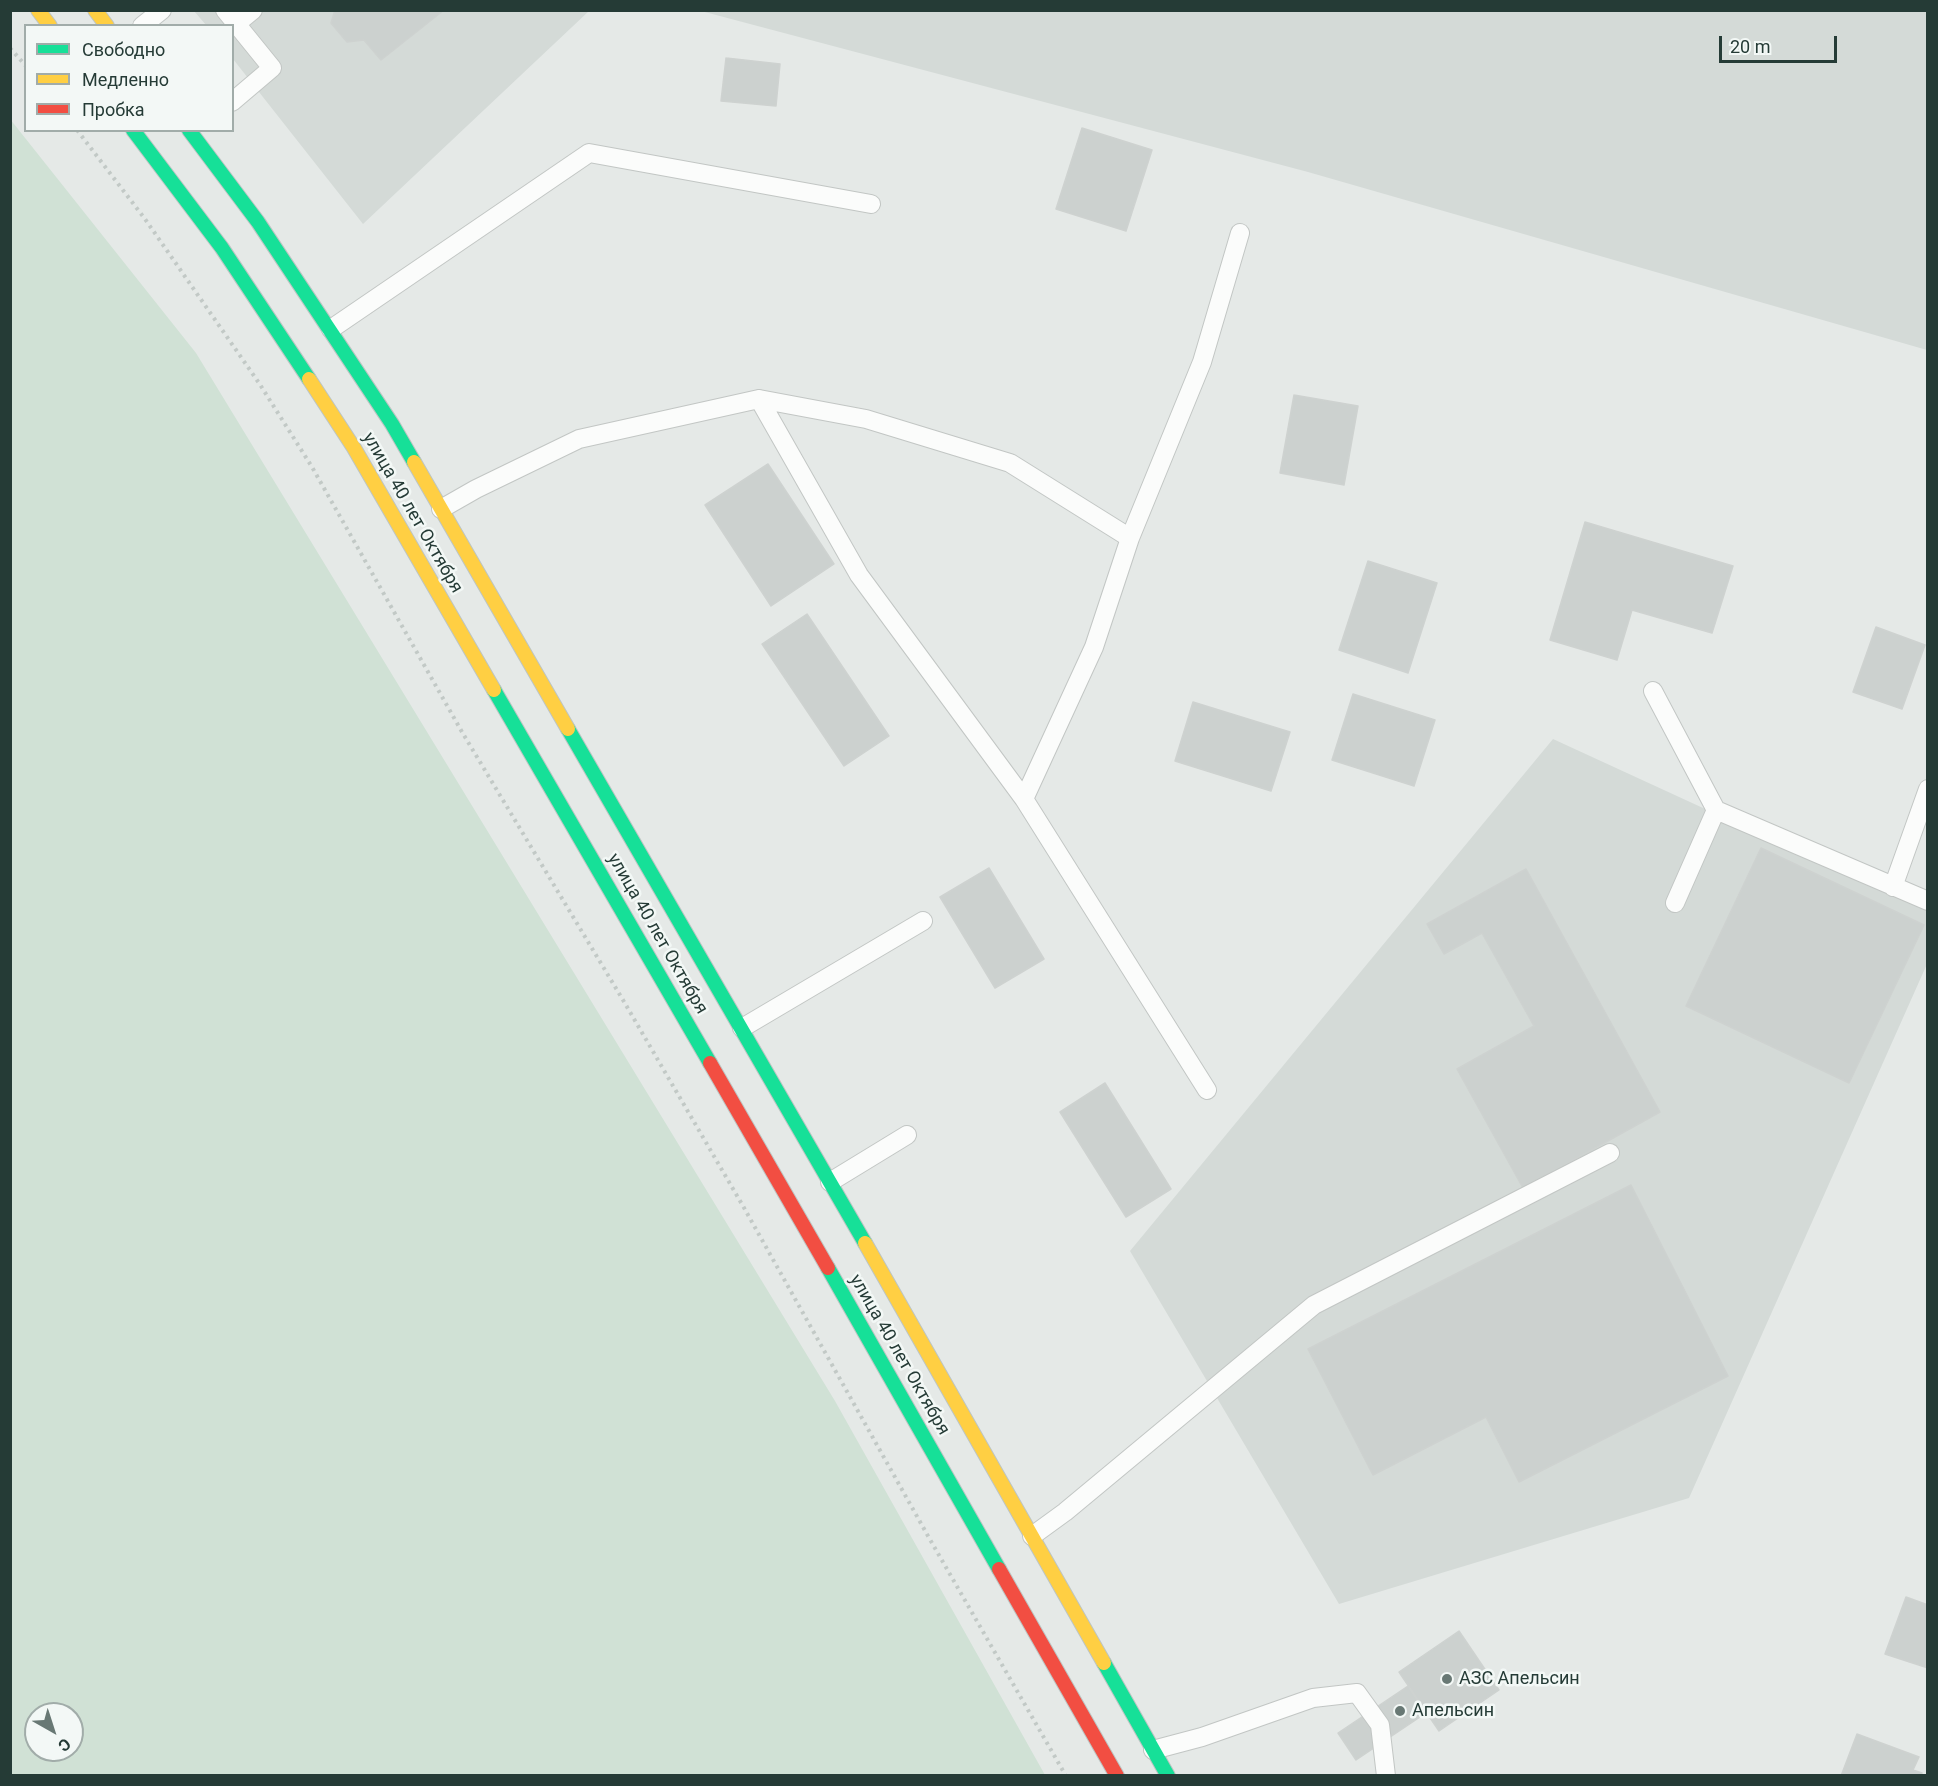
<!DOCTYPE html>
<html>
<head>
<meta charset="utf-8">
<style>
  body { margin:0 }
  #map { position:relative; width:1938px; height:1786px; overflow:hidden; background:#e5e9e7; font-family:Roboto,sans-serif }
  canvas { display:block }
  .frame { position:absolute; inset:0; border:12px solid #253b36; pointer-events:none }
  .legend { position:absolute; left:24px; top:24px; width:210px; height:108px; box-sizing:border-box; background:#f3f8f6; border:2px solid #a1aca9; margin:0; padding:8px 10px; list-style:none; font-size:18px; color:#253b36 }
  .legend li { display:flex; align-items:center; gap:12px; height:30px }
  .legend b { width:30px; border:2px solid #a1aca9 }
  .north { position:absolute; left:24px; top:1702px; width:60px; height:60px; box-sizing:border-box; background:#f3f8f6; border:2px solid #a1aca9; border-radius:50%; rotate:141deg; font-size:16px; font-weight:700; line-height:24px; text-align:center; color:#253b36 }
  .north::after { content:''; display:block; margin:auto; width:21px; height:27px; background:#687874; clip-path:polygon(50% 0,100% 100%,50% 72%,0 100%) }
  .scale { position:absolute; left:1719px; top:36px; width:118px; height:27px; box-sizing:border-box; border:3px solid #253b36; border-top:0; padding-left:8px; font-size:18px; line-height:21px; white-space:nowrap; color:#253b36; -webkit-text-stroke:4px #f3f8f6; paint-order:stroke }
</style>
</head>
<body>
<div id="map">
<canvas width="1938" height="1786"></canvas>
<div class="frame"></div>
<ul class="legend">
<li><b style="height:8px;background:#16e098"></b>Свободно</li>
<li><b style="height:8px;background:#ffcf43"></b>Медленно</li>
<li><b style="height:8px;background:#f24e42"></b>Пробка</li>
</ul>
<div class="north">С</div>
<div class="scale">20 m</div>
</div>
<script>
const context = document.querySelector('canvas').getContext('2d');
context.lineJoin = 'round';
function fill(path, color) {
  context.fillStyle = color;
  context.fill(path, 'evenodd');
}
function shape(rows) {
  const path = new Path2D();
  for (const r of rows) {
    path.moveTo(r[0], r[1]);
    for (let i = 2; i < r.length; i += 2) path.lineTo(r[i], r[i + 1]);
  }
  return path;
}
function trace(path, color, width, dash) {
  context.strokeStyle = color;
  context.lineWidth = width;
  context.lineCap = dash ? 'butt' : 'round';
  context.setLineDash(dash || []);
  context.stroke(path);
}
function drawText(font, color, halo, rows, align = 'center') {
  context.font = font + ' Roboto,sans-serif';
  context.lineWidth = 5;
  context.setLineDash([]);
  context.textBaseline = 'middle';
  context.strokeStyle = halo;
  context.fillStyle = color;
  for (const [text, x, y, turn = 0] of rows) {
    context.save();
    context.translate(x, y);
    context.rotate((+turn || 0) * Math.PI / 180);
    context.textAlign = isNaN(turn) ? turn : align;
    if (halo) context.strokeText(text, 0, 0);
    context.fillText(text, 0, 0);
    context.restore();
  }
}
fill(shape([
  [194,11,589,11,363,224,233,59,232,26,206,25],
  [701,11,1927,11,1927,350,1308,172],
  [1553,739,1927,911,1927,964,1689,1498,1339,1604,1130,1251]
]), '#d4dad7');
fill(shape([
  [10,119,196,353,835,1401,1045,1775,11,1775],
  [36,1714,72,1714,72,1750,36,1750]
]), '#d0e1d5');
const building = shape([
  [335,10,444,10,381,60,364,40,347,42,331,23,335,10],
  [726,58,780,64,776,106,721,101,726,58],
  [1082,128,1152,150,1126,231,1056,209,1082,128],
  [1294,395,1358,406,1344,485,1280,473,1294,395],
  [768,464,834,564,771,606,705,505,768,464],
  [1585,522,1733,566,1712,633,1632,610,1617,660,1550,640,1585,522],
  [1368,561,1437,583,1408,673,1339,650,1368,561],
  [807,614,889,736,844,766,762,644,807,614],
  [1876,627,1925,645,1902,709,1853,692,1876,627],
  [1353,694,1435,720,1414,786,1332,760,1353,694],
  [1193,702,1290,732,1271,791,1175,761,1193,702],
  [1761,848,1924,925,1849,1083,1686,1006,1761,848],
  [989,868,1044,959,995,988,940,897,989,868],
  [1526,869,1660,1112,1523,1188,1457,1069,1534,1026,1482,933,1444,954,1427,924,1526,869],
  [1105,1083,1171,1189,1126,1217,1060,1112,1105,1083],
  [1631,1185,1728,1376,1519,1482,1486,1417,1373,1475,1308,1349,1631,1185],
  [1906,1597,1928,1605,1928,1668,1885,1654,1906,1597],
  [1459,1631,1499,1690,1439,1731,1399,1672,1459,1631],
  [1408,1686,1426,1713,1356,1760,1338,1733,1408,1686],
  [1857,1734,1919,1757,1913,1770,1922,1773,1921,1776,1841,1776,1857,1734]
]);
fill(building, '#ccd1cf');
trace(building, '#ced2d0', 1.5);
const lane = shape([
  [225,10,272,68,232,102],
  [236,24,253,10],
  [142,26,162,10],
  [331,329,589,153,871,204],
  [759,399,859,575,1024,799,1207,1090],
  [441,509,476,489,579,439,759,399,866,419,1010,463,1130,538,1202,362,1240,233],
  [1653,691,1716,810],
  [1024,799,1094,647,1130,538],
  [1893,887,1928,789],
  [1675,903,1716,810,1928,901],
  [742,1028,923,921],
  [830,1182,907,1135],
  [1032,1536,1065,1512,1314,1305,1610,1153],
  [1153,1750,1202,1737,1313,1698,1357,1693,1380,1725,1386,1776]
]);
const fast = shape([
  [133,130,222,248,309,379],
  [189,130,258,222,392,424,414,462],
  [494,690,710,1063],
  [568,729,865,1243],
  [828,1268,999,1569],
  [1104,1663,1168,1776]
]);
const slow = shape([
  [38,10,50,26],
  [95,10,107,26],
  [309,379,354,448,494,690],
  [414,462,568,729],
  [865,1243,1104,1663]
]);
const jam = shape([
  [710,1063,828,1268],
  [999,1569,1117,1776]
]);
trace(lane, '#c2c6c4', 20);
trace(fast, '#bdc5c3', 16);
trace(slow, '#bdc5c3', 16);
trace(jam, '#bdc5c3', 16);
trace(shape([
  [10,48,26,66],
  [77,130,145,219,259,383,312,467,462,732,623,1000,743,1206,928,1536,1066,1776]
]), '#c2c9c6', 4, [3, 4.5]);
trace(lane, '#fbfcfb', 18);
trace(fast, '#16e098', 14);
trace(slow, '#ffcf43', 14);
trace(jam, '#f24e42', 14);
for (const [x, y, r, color] of [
  [1447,1679,6,"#687874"],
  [1400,1711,6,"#687874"]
]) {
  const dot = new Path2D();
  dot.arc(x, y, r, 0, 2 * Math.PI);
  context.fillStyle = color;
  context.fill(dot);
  trace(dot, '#f3f8f6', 2);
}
drawText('18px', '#253b36', '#f3f8f6', [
  ["улица 40 лет Октября",412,513,60],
  ["улица 40 лет Октября",657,934,60],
  ["улица 40 лет Октября",899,1355,60]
]);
drawText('18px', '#253b36', '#f3f8f6', [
  ["АЗС Апельсин",1459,1679],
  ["Апельсин",1412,1711]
], 'left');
</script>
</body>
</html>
